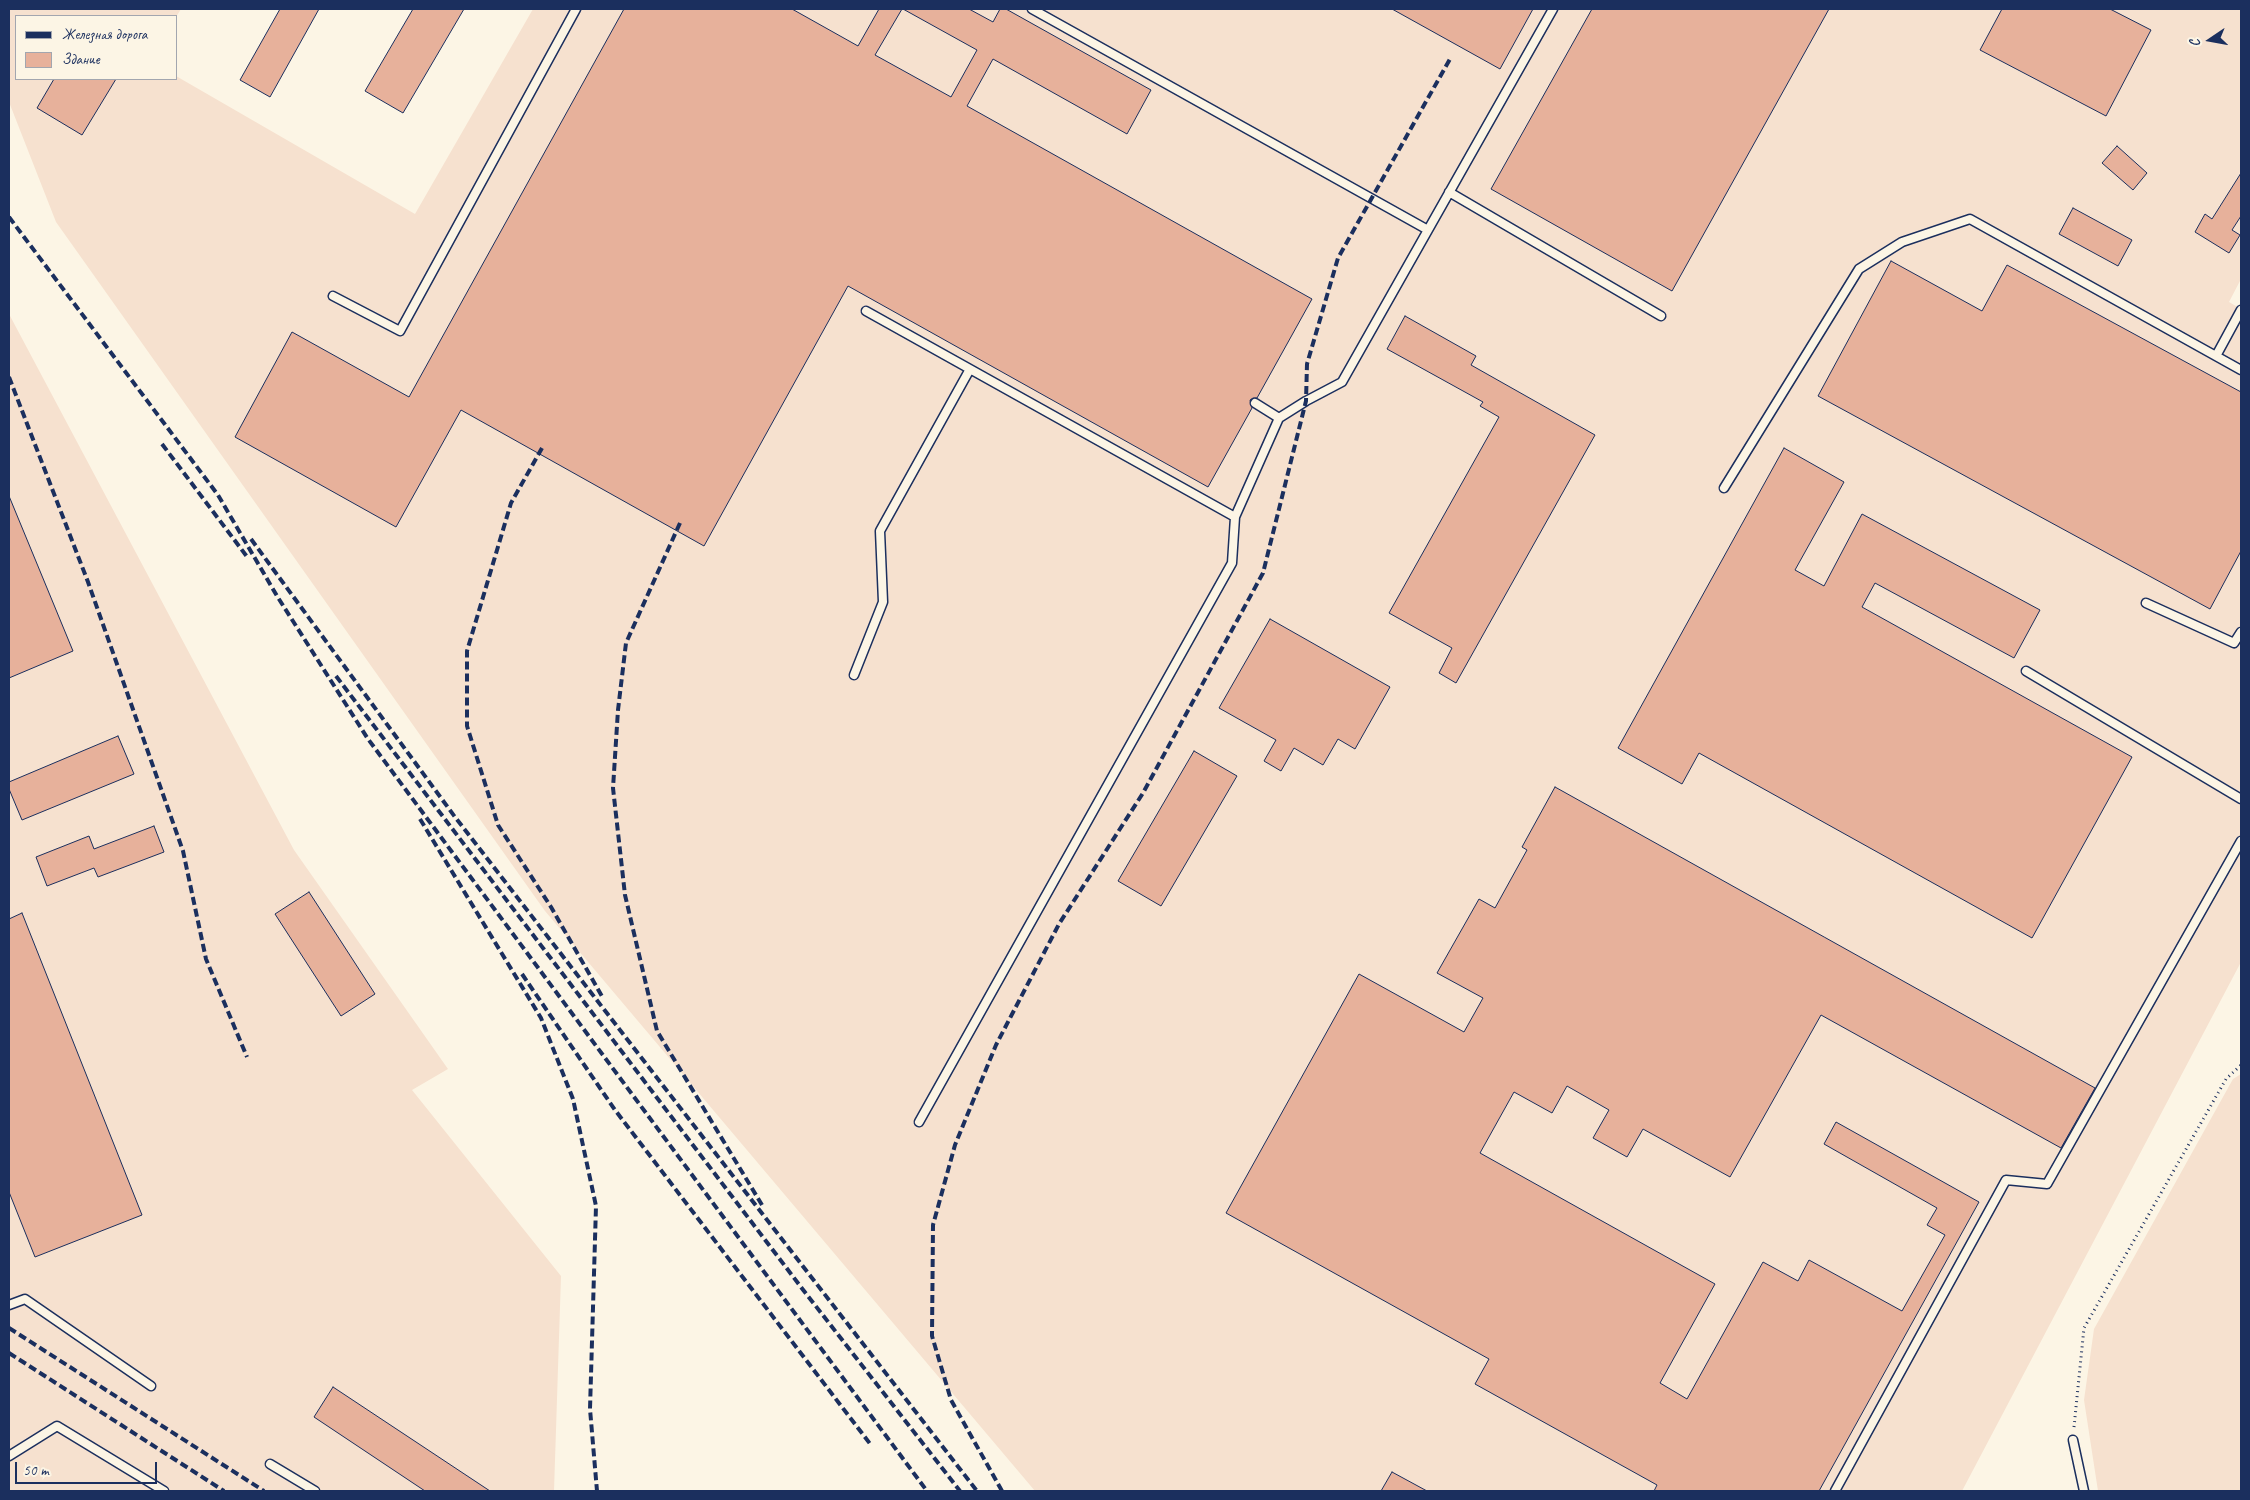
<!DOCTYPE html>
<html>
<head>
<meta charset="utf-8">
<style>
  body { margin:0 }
  #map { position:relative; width:2250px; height:1500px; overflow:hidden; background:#fcf5e5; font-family:Caveat,sans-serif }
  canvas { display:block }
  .frame { position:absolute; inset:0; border:10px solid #1b2f5e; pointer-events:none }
  .legend { position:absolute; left:15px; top:15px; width:162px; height:65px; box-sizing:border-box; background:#fcf5e5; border:1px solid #a2a6af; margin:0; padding:6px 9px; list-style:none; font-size:15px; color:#1b2f5e }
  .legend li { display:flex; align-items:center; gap:10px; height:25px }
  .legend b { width:25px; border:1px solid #a2a6af }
  .north { position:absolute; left:2185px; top:15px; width:50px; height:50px; -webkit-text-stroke:4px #fcf5e5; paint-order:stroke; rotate:258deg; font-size:14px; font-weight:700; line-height:20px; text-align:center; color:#1b2f5e }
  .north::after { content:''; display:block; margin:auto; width:18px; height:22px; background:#1b2f5e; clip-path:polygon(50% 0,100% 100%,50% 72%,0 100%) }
  .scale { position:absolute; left:15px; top:1462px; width:142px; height:22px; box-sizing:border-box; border:2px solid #1b2f5e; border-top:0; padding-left:6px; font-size:15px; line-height:18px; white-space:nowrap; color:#1b2f5e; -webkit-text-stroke:4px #fcf5e5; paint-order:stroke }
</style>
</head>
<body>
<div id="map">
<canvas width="2250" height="1500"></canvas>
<div class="frame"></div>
<ul class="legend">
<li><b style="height:6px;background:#1b2f5e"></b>Железная дорога</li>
<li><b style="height:14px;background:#e7b19b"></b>Здание</li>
</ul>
<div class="north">С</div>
<div class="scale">50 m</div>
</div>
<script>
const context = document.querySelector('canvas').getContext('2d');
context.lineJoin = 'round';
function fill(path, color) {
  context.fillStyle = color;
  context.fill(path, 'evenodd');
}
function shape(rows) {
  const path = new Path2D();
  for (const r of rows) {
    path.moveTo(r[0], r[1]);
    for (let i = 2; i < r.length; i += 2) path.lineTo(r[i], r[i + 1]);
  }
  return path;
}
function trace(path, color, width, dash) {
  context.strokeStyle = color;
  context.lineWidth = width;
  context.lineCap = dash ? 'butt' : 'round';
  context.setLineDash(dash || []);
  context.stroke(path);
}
fill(shape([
  [9,9,181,9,176,17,16,16,16,79,176,79,176,76,415,214,533,9,2241,9,2241,279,2229,302,2241,309,2241,962,1962,1491,1035,1491,545,911,56,222,9,102],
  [9,314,294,850,448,1069,412,1090,561,1276,554,1491,9,1491],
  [2241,1074,2241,1491,2098,1491,2084,1400,2094,1329,2233,1079]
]), '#f6e1cf');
const building = shape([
  [280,9,319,9,270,97,240,80,280,9],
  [413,9,464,9,403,113,365,91,413,9],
  [624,9,792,9,858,46,879,9,902,9,875,55,951,97,977,50,903,9,969,9,993,22,1000,9,1006,9,1151,90,1127,134,993,59,967,106,1312,299,1257,398,1253,398,1250,400,1252,408,1208,487,848,286,704,546,461,410,396,527,235,437,292,332,409,397,624,9],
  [1392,9,1533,9,1500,69,1392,9],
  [1592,9,1829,9,1672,291,1491,189,1592,9],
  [2002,9,2110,9,2151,30,2106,116,1980,50,2002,9],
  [54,79,116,79,82,135,37,108,54,79],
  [2117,146,2147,173,2133,190,2102,163,2117,146],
  [2241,173,2241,216,2232,230,2240,235,2229,253,2195,232,2205,214,2212,219,2241,173],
  [2073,208,2132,240,2118,266,2059,234,2073,208],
  [1891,261,1982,311,2007,265,2241,392,2241,551,2210,609,1818,396,1891,261],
  [1405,316,1476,356,1471,365,1595,435,1456,683,1439,673,1452,648,1389,613,1499,417,1480,406,1483,402,1387,349,1405,316],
  [1784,448,1844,482,1795,570,1824,586,1862,514,2040,610,2014,658,1875,583,1862,607,2132,757,2032,938,1699,753,1682,784,1618,748,1784,448],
  [9,496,73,651,9,678,9,496],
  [1270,619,1390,687,1355,749,1338,739,1323,765,1294,748,1281,771,1264,761,1276,740,1219,708,1270,619],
  [118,736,134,774,22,820,9,789,9,782,118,736],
  [1194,751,1237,776,1161,906,1118,881,1194,751],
  [1555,787,2095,1088,2061,1148,1821,1015,1730,1177,1643,1129,1627,1157,1593,1138,1609,1110,1567,1086,1552,1113,1514,1092,1480,1153,1715,1284,1660,1383,1687,1399,1763,1262,1798,1281,1809,1260,1902,1311,1945,1235,1927,1225,1937,1208,1824,1144,1836,1122,1979,1202,1819,1491,1654,1491,1657,1485,1475,1384,1489,1359,1226,1213,1359,974,1464,1032,1483,998,1437,973,1479,899,1495,908,1527,850,1522,847,1555,787],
  [154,826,164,852,98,877,94,868,47,886,36,857,89,836,94,849,154,826],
  [309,892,375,994,341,1016,275,914,309,892],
  [22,913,142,1215,35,1257,9,1192,9,919,22,913],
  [333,1387,490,1491,425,1491,314,1417,333,1387],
  [1392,1472,1427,1491,1381,1491,1392,1472]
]);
fill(building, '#e7b19b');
trace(building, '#1b2f5e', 1);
const lane = shape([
  [1032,9,1428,230],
  [1449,192,1661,316],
  [333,296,400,331,576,9],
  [866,311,1235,517,1279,418,1306,401,1342,382,1553,9],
  [2216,356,2241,310],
  [1255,403,1279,418],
  [1724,488,1859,269,1902,242,1970,219,2241,370],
  [2146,603,2234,643,2241,632],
  [2026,671,2241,799],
  [854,675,883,602,880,531,970,369],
  [919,1122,1232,563,1235,517],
  [9,1305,25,1299,151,1386],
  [2073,1440,2084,1491],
  [9,1456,57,1426,164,1491],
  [270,1464,315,1491],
  [1835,1491,2006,1180,2047,1184,2241,841]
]);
trace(lane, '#1b2f5e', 11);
trace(shape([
  [2074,1427,2084,1328,2226,1079,2241,1065]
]), '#1b2f5e', 3, [1, 4]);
trace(lane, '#fcf5e5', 8);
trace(shape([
  [9,217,218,495,277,596,368,739,927,1491],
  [9,377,88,582,183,851,206,959,247,1057],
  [162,444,248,558],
  [542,448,511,503,467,651,467,726,498,825,551,907,603,998],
  [680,523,626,643,618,710,613,788,625,895,657,1031,762,1205],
  [251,539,455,817,977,1491],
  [336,676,804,1291,960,1491],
  [420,819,541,1018,573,1099,596,1206,590,1409,597,1491],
  [522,974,615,1110,871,1445],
  [9,1328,264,1491],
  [9,1353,224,1491],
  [1002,1491,951,1400,932,1336,933,1225,955,1145,996,1045,1059,924,1143,793,1263,573,1306,401,1307,364,1338,258,1450,59]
]), '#1b2f5e', 4, [8, 4]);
</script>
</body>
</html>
